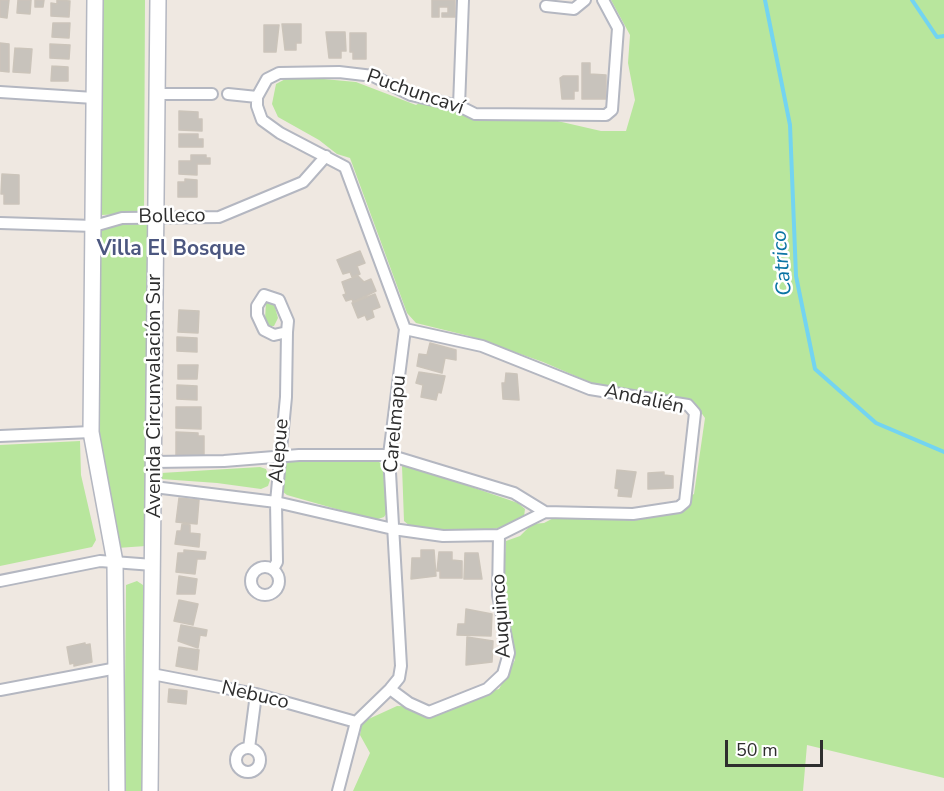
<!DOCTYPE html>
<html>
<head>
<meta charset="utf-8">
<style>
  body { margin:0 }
  #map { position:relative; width:944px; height:791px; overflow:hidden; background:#efe8e1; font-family:"Nunito Sans",sans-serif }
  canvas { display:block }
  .scale { position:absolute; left:725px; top:740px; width:98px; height:27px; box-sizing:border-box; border:3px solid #2e2e2e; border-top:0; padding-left:8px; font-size:18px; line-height:21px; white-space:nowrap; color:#2e2e2e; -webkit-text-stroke:4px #fff; paint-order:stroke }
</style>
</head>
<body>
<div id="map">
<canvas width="944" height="791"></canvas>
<div class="scale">50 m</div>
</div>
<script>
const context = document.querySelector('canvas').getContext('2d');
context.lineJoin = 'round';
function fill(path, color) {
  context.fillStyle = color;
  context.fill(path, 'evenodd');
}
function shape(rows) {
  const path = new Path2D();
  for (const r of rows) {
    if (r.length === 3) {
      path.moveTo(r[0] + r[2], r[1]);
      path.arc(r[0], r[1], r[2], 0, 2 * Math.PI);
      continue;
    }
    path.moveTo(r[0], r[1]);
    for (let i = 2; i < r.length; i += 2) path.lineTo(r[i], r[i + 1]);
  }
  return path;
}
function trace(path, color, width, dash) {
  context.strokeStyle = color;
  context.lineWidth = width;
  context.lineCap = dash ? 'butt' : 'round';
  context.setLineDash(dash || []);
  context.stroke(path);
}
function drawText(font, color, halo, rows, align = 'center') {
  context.font = font + ' "Nunito Sans",sans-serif';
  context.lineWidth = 5;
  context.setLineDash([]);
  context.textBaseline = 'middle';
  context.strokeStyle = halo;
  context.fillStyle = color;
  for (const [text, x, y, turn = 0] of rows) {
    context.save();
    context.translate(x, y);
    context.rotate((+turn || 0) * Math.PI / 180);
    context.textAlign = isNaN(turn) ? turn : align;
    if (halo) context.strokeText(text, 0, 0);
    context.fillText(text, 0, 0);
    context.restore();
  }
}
fill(shape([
  [103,0,145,0,144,213,101,215],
  [611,0,944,0,944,778,807,745,803,791,353,791,370,753,360,735,362,722,397,706,428,707,499,689,515,660,503,585,506,541,520,536,532,524,544,523,573,508,621,510,677,504,694,494,705,418,693,401,594,384,543,362,469,336,416,323,407,313,350,158,337,154,319,140,278,117,272,104,276,84,291,76,356,82,416,105,425,99,464,109,540,117,601,131,626,131,635,100,628,63,630,35],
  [122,222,147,223,146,546,117,548,99,434,101,227],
  [270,302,274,304,278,318,274,326,269,326,265,319,266,303],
  [80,441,81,475,96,540,92,547,0,566,0,445],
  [296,458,376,460,385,466,389,510,384,517,375,520,287,495,283,492,284,464],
  [405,464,518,503,525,509,524,517,512,526,493,529,450,530,411,527,404,521,402,466],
  [260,467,266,469,270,480,268,486,261,489,217,483,161,479,161,473],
  [137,581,146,587,142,791,124,791,126,585]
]), '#b8e69d');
trace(shape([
  [765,0,790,125,796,276,815,369,876,423,944,452],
  [912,0,937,37,944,36]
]), '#73d4f1', 4);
const building = shape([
  [0,0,9,0,7,18,0,17,0,0],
  [18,0,31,0,30,14,17,13,18,0],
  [35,0,44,0,43,7,35,7,35,0],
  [57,0,70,1,69,17,51,16,51,3,57,4,57,0],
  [432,0,455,0,455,17,442,17,442,13,448,13,448,7,439,7,439,17,432,17,432,0],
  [53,23,70,23,69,38,52,37,53,23],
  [282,24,301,24,301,43,296,43,296,50,285,50,282,24],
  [264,25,279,25,276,52,264,52,264,25],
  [326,32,345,32,346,51,341,51,341,58,329,58,326,32],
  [350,33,366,33,366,59,353,59,353,52,350,52,350,33],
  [0,43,9,44,9,72,0,71,0,43],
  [50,44,70,45,69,59,50,58,50,44],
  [15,48,32,49,30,73,13,72,15,48],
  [582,63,590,63,590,74,606,75,606,99,582,99,582,63],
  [52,66,68,67,68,81,51,81,52,66],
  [563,76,578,76,578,91,574,91,574,99,562,99,560,78,563,76],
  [179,111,198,112,198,119,202,119,202,131,179,130,179,111],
  [179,134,198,134,198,139,203,139,203,147,179,147,179,134],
  [191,155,206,155,206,158,210,158,210,164,197,164,197,175,179,174,179,161,191,161,191,155],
  [2,174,19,175,19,204,4,204,4,194,1,194,2,174],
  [185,179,197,180,197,197,178,197,178,182,185,182,185,179],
  [360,251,365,263,357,266,360,274,352,277,350,272,343,274,337,260,360,251],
  [358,276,364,282,371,279,376,291,353,302,352,299,346,301,343,295,346,294,342,282,358,276],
  [375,294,380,307,372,310,374,317,367,320,365,315,358,318,352,303,375,294],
  [179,310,199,311,198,333,178,332,179,310],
  [177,337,197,338,197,352,177,351,177,337],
  [430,343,456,350,456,360,445,358,442,373,417,366,419,354,427,355,430,343],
  [178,365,198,365,197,379,178,379,178,365],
  [419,372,445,376,441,393,438,392,436,400,421,397,423,385,416,383,419,372],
  [506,373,517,374,519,400,503,399,502,383,505,383,506,373],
  [177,385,197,386,197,400,177,399,177,385],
  [176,407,201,407,201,429,176,428,176,407],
  [176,432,198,433,198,436,204,436,204,456,176,455,176,432],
  [617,470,636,472,631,497,618,496,619,489,615,488,617,470],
  [664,472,664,475,673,476,673,488,648,489,648,473,664,472],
  [179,498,199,500,197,524,176,522,179,498],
  [182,524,190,525,190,533,200,534,199,547,175,544,177,531,181,531,182,524],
  [184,550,206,552,205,559,197,559,195,574,176,572,178,553,184,553,184,550],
  [421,550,434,550,436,576,411,579,412,558,421,558,421,550],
  [439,552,452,552,452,560,462,561,462,578,440,578,440,571,437,571,439,552],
  [465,553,478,553,482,579,464,579,465,553],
  [179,576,197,579,195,594,177,594,179,576],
  [179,600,198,604,193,625,174,621,179,600],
  [466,609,492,614,491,636,457,635,458,624,465,624,466,609],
  [181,625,207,630,206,636,200,635,198,648,178,641,181,625],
  [467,637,493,641,492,662,466,665,467,637],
  [85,643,85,645,90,644,92,662,74,666,74,663,70,664,67,647,85,643],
  [179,647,199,650,197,670,176,666,179,647],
  [169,689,187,691,186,704,168,702,169,689]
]);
fill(building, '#c8c3bc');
trace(building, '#cbc4ba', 1.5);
const minor = shape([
  [546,6,574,9,585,0],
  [0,92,94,98],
  [157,94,212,94],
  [228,94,257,97,267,79,279,73,339,72,373,76,411,95,459,106,475,114,606,115,612,110,618,28,603,0],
  [257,97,257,106,262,120,280,133,345,167,405,329,389,455,401,666,399,678,390,689,356,722,338,791],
  [459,106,463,0],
  [0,223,94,226,122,218,219,217,303,182,326,156],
  [264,295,279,300,288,321,287,332,274,335,264,330,257,315,257,306,264,295],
  [0,436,91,432],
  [154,462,224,461,299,455,389,455,514,493,545,512],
  [154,487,276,502,393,529,443,536,499,535,545,512,633,514,679,507,685,502,695,413,688,405,590,389,482,346,405,329],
  [265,581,14],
  [273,569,277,562,276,502,286,397,287,332],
  [0,581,100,561,153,565],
  [152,674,256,694,356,722],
  [390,689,409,703,429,712,487,689,503,674,509,653,498,595,499,535],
  [0,690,117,668],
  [249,748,256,694],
  [248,760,12]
]);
const secondary = shape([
  [95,0,91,432,115,562,117,791],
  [150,791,158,0]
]);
trace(minor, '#b4b7c1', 14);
trace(secondary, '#b4b7c1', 18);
trace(minor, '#fff', 10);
trace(secondary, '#fff', 15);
drawText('20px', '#2e2e2e', '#fff', [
  ["Puchuncaví",415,93,19],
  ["Bolleco",172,217,-1],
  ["Avenida Circunvalación Sur",155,396,-90],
  ["Andalién",644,400,12],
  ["Carelmapu",396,424,-85],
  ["Alepue",280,451,-85],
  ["Auquinco",502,616,-94],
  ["Nebuco",255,696,13]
]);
drawText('bold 21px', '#4c5780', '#fff', [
  ["Villa El Bosque",171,250]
]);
drawText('italic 21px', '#0b74a4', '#fff', [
  ["Catrico",783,263,-95]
]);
</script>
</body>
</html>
